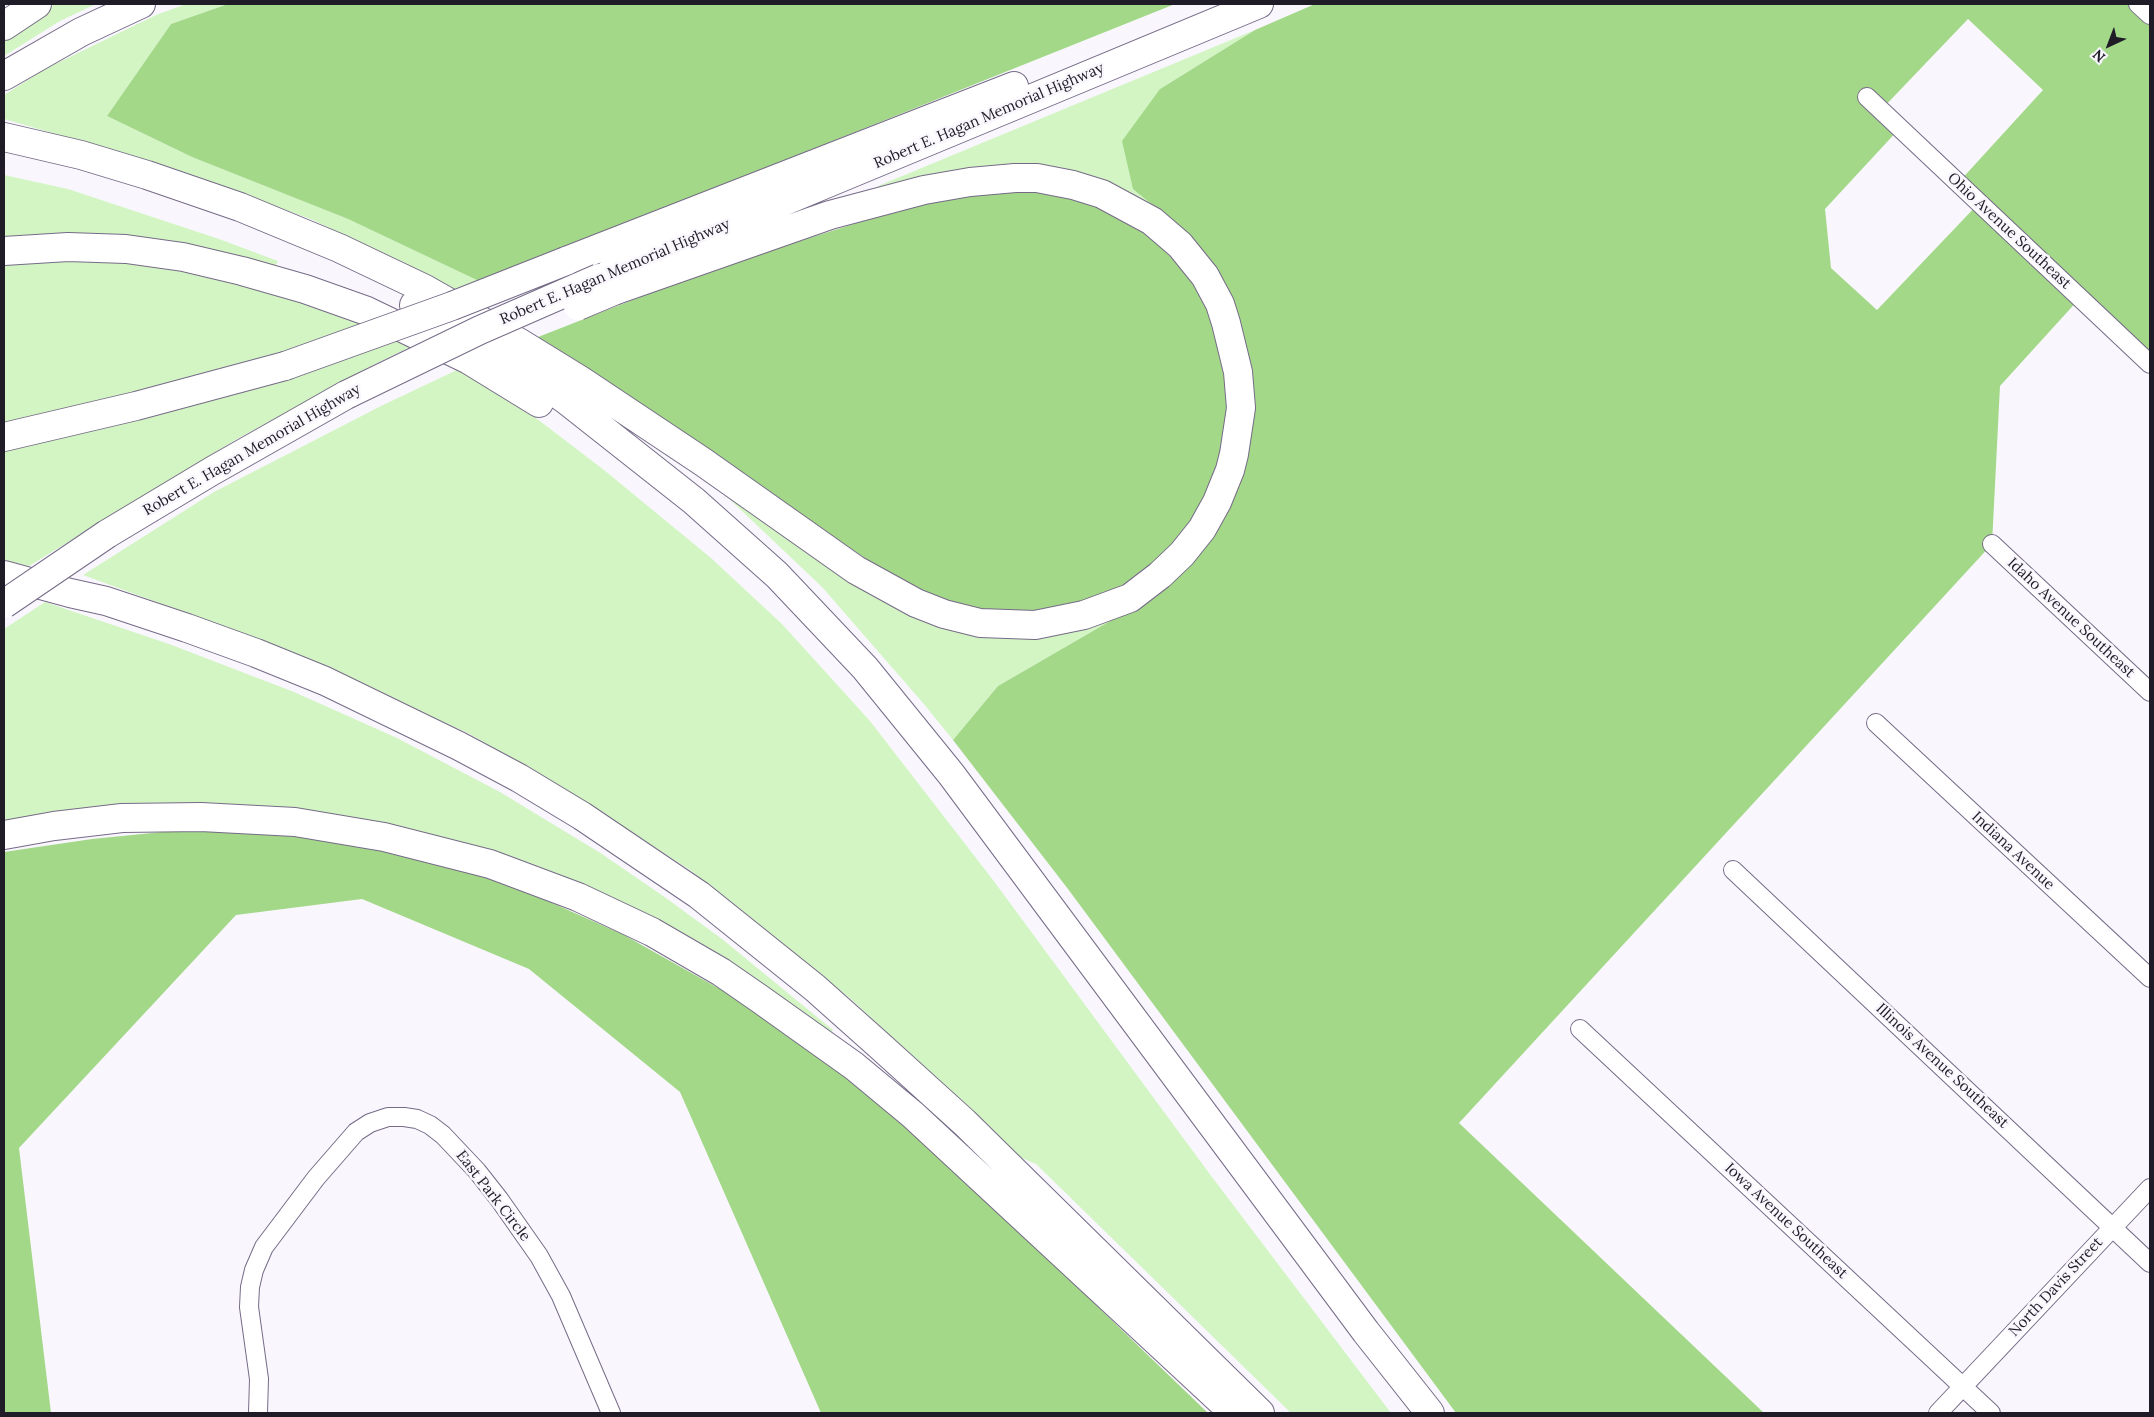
<!DOCTYPE html>
<html>
<head>
<meta charset="utf-8">
<style>
  body { margin:0 }
  #map { position:relative; width:2154px; height:1417px; overflow:hidden; background:#f9f7fd; font-family:Lora,serif }
  canvas { display:block }
  .frame { position:absolute; inset:0; border:5px solid #201c27; pointer-events:none }
  .north { position:absolute; left:2084px; top:20px; width:50px; height:50px; -webkit-text-stroke:4px #f9f7fd; paint-order:stroke; rotate:223deg; font-size:14px; font-weight:700; line-height:20px; text-align:center; color:#201c27 }
  .north::after { content:''; display:block; margin:auto; width:18px; height:22px; background:#201c27; clip-path:polygon(50% 0,100% 100%,50% 72%,0 100%) }
</style>
</head>
<body>
<div id="map">
<canvas width="2154" height="1417"></canvas>
<div class="frame"></div>
<div class="north">N</div>
</div>
<script>
const context = document.querySelector('canvas').getContext('2d');
context.lineJoin = 'round';
function fill(path, color) {
  context.fillStyle = color;
  context.fill(path, 'evenodd');
}
function shape(rows) {
  const path = new Path2D();
  for (const r of rows) {
    path.moveTo(r[0], r[1]);
    for (let i = 2; i < r.length; i += 2) path.lineTo(r[i], r[i + 1]);
  }
  return path;
}
function trace(path, color, width, dash) {
  context.strokeStyle = color;
  context.lineWidth = width;
  context.lineCap = dash ? 'butt' : 'round';
  context.setLineDash(dash || []);
  context.stroke(path);
}
function drawText(font, color, halo, rows, align = 'center') {
  context.font = font + ' Lora,serif';
  context.lineWidth = 5;
  context.setLineDash([]);
  context.textBaseline = 'middle';
  context.strokeStyle = halo;
  context.fillStyle = color;
  for (const [text, x, y, turn = 0] of rows) {
    context.save();
    context.translate(x, y);
    context.rotate((+turn || 0) * Math.PI / 180);
    context.textAlign = isNaN(turn) ? turn : align;
    if (halo) context.strokeText(text, 0, 0);
    context.fillText(text, 0, 0);
    context.restore();
  }
}
fill(shape([
  [55,4,96,4,60,21,4,56,4,39],
  [186,4,228,4,171,24,107,116,192,157,348,219,481,282,457,291,313,220,169,167,4,119,4,95,45,69,156,15],
  [1255,30,1160,89,1170,219,1122,193,880,191,878,186],
  [4,175,68,189,219,239,278,261,275,267,4,242],
  [108,258,178,268,300,301,366,325,232,370,4,424,4,260],
  [401,340,412,346,373,365,237,439,29,566,4,560,4,449,298,375],
  [459,369,532,415,604,470,711,558,782,624,870,721,993,880,1212,1177,1391,1413,1291,1413,1036,1164,1017,1156,852,1000,690,870,633,833,470,734,273,645,83,575,214,492,381,406],
  [723,493,903,612,956,631,993,638,1041,639,1124,613,998,686,953,740,923,703,822,587],
  [45,602,169,644,294,692,397,738,500,792,602,854,666,898,722,939,833,1030,829,1036,777,997,394,827,4,826,4,629]
]), '#d3f5c4');
fill(shape([
  [228,4,1175,4,481,282,348,219,192,157,107,116,171,24],
  [1315,4,2150,4,2150,364,2080,298,2000,386,1992,544,1459,1123,1764,1413,1456,1413,1068,889,953,740,998,686,1124,613,1236,488,1250,443,1253,417,1253,393,1247,348,1230,299,1170,219,1133,189,1122,141,1160,89,1255,30],
  [1968,19,2043,90,1958,183,1979,203,1877,310,1831,268,1825,209,1900,128,1881,110],
  [1000,190,1035,191,1074,198,1115,214,1149,236,1178,264,1195,285,1218,330,1227,372,1228,423,1223,456,1196,517,1159,558,1125,586,1066,610,1006,614,947,603,897,580,627,395,538,337,712,269,885,214,942,200],
  [182,830,287,834,402,853,503,881,624,935,750,1006,889,1110,987,1200,1208,1413,821,1413,680,1092,529,969,362,899,236,915,19,1148,51,1413,4,1413,4,852,92,839]
]), '#a3d889');
const minor = shape([
  [2138,4,2150,15],
  [1867,97,2150,364],
  [1992,544,2150,692],
  [1876,723,2150,978],
  [1733,870,2150,1263],
  [1580,1029,1991,1413],
  [258,1413,259,1379,249,1307,250,1287,254,1270,264,1247,316,1178,356,1132,370,1123,388,1117,404,1117,417,1119,430,1125,443,1135,477,1171,499,1199,539,1256,561,1296,611,1413],
  [1938,1413,2150,1188]
]);
const motorway = shape([
  [4,26,37,4],
  [4,76,81,32,141,4],
  [4,137,81,155,147,175,240,207,339,248,425,289,520,343,580,380,703,462,856,570,916,603,944,614,980,623,1035,625,1084,615,1130,598,1160,575,1182,554,1202,529,1217,502,1230,470,1234,454,1241,408,1238,372,1226,323,1220,304,1205,276,1180,245,1152,221,1102,194,1073,185,1037,178,1015,178,970,182,924,190,830,215,616,290],
  [4,251,68,247,126,249,183,257,242,271,305,289,367,311,469,360,539,403],
  [566,261,1014,86],
  [609,274,1259,4],
  [414,305,511,362,566,400,694,501,777,575,865,668,951,774,1366,1332,1430,1413],
  [4,437,136,406,285,366],
  [107,534,212,471,346,395],
  [4,575,70,593,106,601,187,628,256,653,325,681,459,746,519,778,582,816,699,895,815,988,879,1045,964,1122,1260,1413],
  [4,835,54,826,122,818,201,817,295,822,384,837,490,864,578,897,652,932,721,972,760,999,854,1066,913,1115,1234,1413]
]);
trace(minor, '#766b87', 20);
trace(motorway, '#766b87', 30);
trace(minor, '#fff', 18);
trace(motorway, '#fff', 28);
const motorwayBridge = shape([
  [578,306,616,290],
  [285,366,452,306,566,261],
  [346,395,480,330,599,278],
  [4,604,107,534]
]);
trace(motorwayBridge, '#766b87', 30, []);
trace(motorwayBridge, '#fff', 28);
drawText('15px', '#201c27', '#f9f7fd', [
  ["Robert E. Hagan Memorial Highway",989,116,-23],
  ["Ohio Avenue Southeast",2009,231,43],
  ["Robert E. Hagan Memorial Highway",615,272,-23],
  ["Robert E. Hagan Memorial Highway",252,450,-30],
  ["Idaho Avenue Southeast",2071,618,43],
  ["Indiana Avenue",2013,851,43],
  ["Illinois Avenue Southeast",1942,1066,43],
  ["East Park Circle",493,1196,52],
  ["Iowa Avenue Southeast",1786,1221,43],
  ["North Davis Street",2056,1287,-47]
]);
</script>
</body>
</html>
